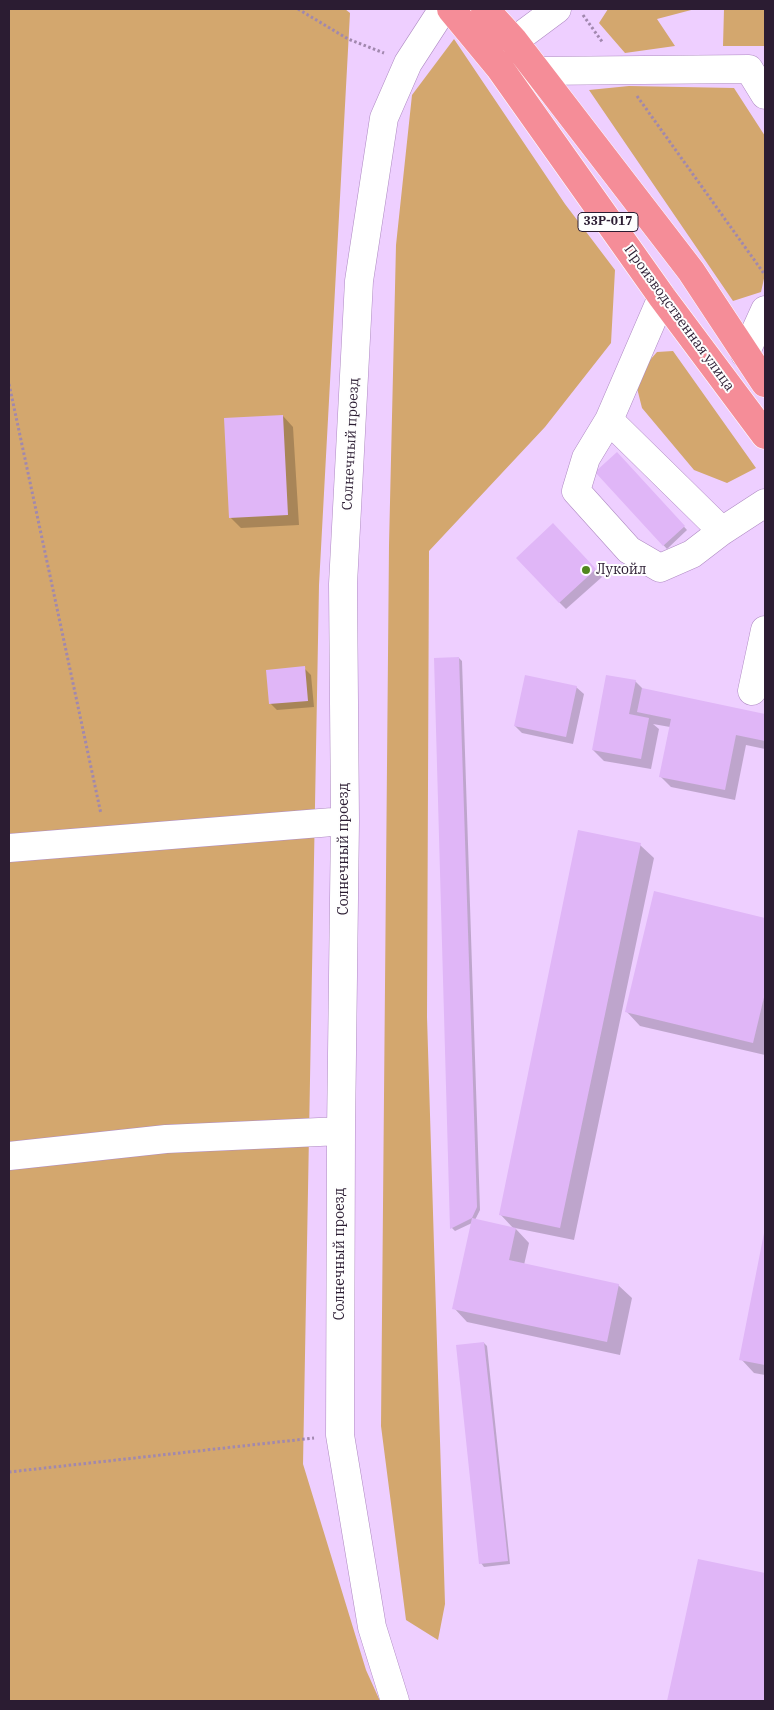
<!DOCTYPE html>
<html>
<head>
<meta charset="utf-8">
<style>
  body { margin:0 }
  #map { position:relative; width:774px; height:1710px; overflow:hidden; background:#eecfff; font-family:"IBM Plex Serif",serif }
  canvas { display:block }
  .frame { position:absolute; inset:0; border:10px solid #2b1c32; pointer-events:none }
</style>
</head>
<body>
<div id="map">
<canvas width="774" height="1710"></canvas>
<div class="frame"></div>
</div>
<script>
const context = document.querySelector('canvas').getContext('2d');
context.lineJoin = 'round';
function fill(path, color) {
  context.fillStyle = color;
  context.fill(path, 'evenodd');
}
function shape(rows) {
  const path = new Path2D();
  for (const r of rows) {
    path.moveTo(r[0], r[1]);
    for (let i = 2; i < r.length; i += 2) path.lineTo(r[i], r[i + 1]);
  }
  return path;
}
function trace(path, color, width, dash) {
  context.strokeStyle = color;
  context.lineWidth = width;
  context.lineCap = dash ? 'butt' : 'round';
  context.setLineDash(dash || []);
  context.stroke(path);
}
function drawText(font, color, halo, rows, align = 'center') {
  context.font = font + ' "IBM Plex Serif",serif';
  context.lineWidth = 4;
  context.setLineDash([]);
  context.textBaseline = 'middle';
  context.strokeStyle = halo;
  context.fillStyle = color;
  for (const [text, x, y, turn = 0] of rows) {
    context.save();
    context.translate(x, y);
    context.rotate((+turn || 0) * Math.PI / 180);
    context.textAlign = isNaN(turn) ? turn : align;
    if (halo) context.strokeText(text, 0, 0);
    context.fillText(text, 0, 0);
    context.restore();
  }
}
fill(shape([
  [9,9,345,9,350,13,319,585,303,1464,366,1670,380,1701,9,1701],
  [608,9,695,9,657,19,675,46,625,53,599,23],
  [724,9,765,9,765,46,723,46],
  [454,39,565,204,615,270,611,343,545,427,429,551,427,1017,445,1604,438,1640,406,1620,381,1426,389,545,396,245,412,95],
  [629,86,734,88,765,136,765,274,761,292,733,301,589,90],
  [673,351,756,468,727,483,694,470,642,408,637,388,643,368,657,352]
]), '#d3a76e');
fill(shape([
  [283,416,293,427,299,525,241,528,230,517],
  [617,454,687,530,667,549,597,472],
  [560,532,602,577,566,609,559,602],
  [459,658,462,661,480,1210,475,1220,514,1229,500,1214,640,845,654,858,574,1240,515,1228,529,1243,524,1265,618,1285,632,1298,620,1355,467,1322,454,1308,472,1223,455,1231,452,1228,436,659],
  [304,668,311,675,314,707,277,710,270,703],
  [635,681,643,689,765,715,765,749,746,745,735,800,671,787,660,776,670,727,653,724,659,729,651,769,604,761,593,750],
  [576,687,584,694,573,744,522,733,515,726],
  [655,893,765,919,765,1055,640,1026,627,1012],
  [765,1235,765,1375,754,1373,741,1359],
  [484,1343,487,1346,510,1564,484,1567,481,1563],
  [699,1560,765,1575,765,1701,668,1701]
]), '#0003');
fill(shape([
  [283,415,288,515,229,518,224,418],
  [617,452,685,526,663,546,595,472],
  [553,523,596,569,559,603,516,558],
  [459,657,477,1207,472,1218,450,1229,434,658],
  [305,666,308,701,269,704,266,670],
  [525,675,577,686,566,737,514,726],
  [606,675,636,680,629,714,649,718,641,759,592,750],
  [642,688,765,714,765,741,736,735,725,790,659,777,671,719,637,712],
  [578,830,641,843,560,1228,499,1215],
  [654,891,765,918,765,993,753,1043,625,1012],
  [472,1218,516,1228,509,1260,619,1284,607,1342,452,1309],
  [764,1233,765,1233,765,1365,739,1360],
  [484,1342,508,1561,479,1564,456,1345],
  [698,1559,765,1573,765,1701,667,1701]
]), '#e0b6f7');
const minor = shape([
  [514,41,557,9],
  [536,71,749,69,765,95],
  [662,297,609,420,586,458,576,491,629,550,660,568,692,554,722,531,765,503],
  [745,354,765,310],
  [609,420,722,531],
  [752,691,765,630],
  [9,848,345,821],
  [9,1156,166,1139,341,1131],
  [395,1701,372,1627,340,1435,341,1131,345,821,343,584,359,281,384,118,408,63,443,9]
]);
const highway = shape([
  [451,9,499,67,662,297,765,435],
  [485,9,514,41,691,271,765,383]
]);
trace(minor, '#ae8ac2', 29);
trace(highway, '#fff', 29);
trace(shape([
  [298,9,348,39,384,53],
  [583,15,603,43],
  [637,96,765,275],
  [9,384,101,814],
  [9,1472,314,1438]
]), '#a188ae', 3, [2.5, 2.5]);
trace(minor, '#fff', 28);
trace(highway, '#f58d98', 28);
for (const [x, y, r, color] of [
  [586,570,5,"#50861d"]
]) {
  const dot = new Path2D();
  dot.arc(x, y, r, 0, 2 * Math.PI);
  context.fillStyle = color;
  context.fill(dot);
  trace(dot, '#fefefe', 2);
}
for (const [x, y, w] of [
  [608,222,60]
]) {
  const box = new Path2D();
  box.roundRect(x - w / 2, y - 9.5, w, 19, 4);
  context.fillStyle = '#fefefe';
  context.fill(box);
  trace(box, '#2b1c32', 1);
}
drawText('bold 12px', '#2b1c32', null, [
  ["33Р-017",608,222]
]);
drawText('14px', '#2b1c32', '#fefefe', [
  ["Производственная улица",679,318,54],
  ["Солнечный проезд",351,444,-87],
  ["Солнечный проезд",344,849,-90],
  ["Солнечный проезд",340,1254,-90]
]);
drawText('14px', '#2b1c32', '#fefefe', [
  ["Лукойл",596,570]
], 'left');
</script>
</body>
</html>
